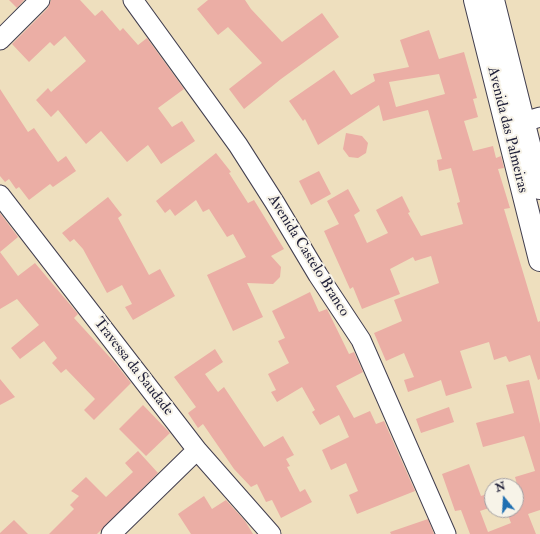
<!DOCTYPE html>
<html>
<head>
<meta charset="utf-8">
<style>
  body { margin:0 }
  #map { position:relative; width:540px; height:534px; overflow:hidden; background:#eedfbe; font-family:"IM FELL Double Pica",serif }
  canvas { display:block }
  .north { position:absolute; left:484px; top:478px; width:40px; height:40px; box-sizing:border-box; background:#f7f3e8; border:1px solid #a29fa3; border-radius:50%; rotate:342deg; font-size:11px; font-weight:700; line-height:16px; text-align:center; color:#22223b }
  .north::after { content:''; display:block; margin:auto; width:14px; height:18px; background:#1f6fb2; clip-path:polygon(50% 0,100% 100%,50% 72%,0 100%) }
</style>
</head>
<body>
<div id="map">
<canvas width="540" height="534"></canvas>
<div class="north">N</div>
</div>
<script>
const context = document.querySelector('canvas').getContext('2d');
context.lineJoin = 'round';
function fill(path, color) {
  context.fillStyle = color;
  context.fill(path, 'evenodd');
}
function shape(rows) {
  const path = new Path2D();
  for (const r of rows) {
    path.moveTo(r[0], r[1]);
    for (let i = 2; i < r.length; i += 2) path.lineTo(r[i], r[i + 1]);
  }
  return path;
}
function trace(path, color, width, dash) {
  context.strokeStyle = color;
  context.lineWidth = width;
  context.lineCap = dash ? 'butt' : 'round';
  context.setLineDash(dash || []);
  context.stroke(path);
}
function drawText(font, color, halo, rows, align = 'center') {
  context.font = font + ' "IM FELL Double Pica",serif';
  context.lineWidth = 4;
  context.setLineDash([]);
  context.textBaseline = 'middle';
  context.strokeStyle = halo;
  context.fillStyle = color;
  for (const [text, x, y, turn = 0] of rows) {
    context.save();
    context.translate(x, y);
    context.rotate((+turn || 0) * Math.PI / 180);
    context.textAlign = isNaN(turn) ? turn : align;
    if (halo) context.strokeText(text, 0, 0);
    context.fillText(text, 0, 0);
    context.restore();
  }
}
fill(shape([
  [9,0,24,0,17,8],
  [51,0,80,0,95,16,102,10,120,31,123,28,138,45,147,38,184,89,158,108,172,127,182,121,195,141,161,164,148,145,127,162,101,131,86,144,58,110,51,117,36,100,48,88,51,92,86,61,65,36,54,46,50,42,29,62,12,44,48,8],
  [208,0,245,0,251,9,282,42,322,13,339,37,281,79,244,109,229,89,262,63,228,27,218,35,197,9],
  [429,30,439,59,464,52,477,98,473,99,478,117,464,121,473,151,493,146,496,158,501,156,504,168,498,169,510,208,504,209,538,322,540,321,540,379,538,380,530,355,509,362,506,356,494,360,489,342,460,351,472,388,446,396,441,380,408,392,404,380,414,377,404,353,386,361,374,333,402,321,394,300,439,283,431,256,415,261,413,257,390,269,400,294,362,309,353,287,350,289,324,231,339,224,327,201,348,189,360,211,354,215,367,243,388,233,376,210,402,196,410,212,408,213,421,236,463,224,457,203,460,202,451,168,439,171,437,160,442,159,428,110,383,121,379,105,318,145,305,119,303,121,289,101,334,70,351,95,375,81,373,74,409,67,400,40],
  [439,74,445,94,396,107,389,82],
  [0,89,28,132,34,128,58,162,66,156,76,171,53,187,50,184,29,200,19,187,16,189,9,179,5,182,0,176],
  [346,133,362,136,368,143,366,153,358,158,349,157,343,149],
  [216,153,231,172,229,173,248,203,254,200,284,249,271,256,281,267,280,277,273,284,247,283,263,317,233,331,207,275,246,257,233,234,227,237,209,209,203,212,196,200,175,216,170,209,165,213,156,201],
  [319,171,331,194,311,205,299,181],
  [108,197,122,215,118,218,149,275,160,269,175,296,133,320,125,307,132,304,122,285,107,293,83,249,74,239,70,242,62,233],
  [0,213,18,237,0,252],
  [0,252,18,276,35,263,78,314,74,318,116,364,131,383,94,420,84,410,95,399,66,369,61,373,52,363,57,358,44,341,20,359,11,348,39,325,17,299,0,309],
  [310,292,319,312,327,309,349,354,354,352,363,372,336,386,354,418,370,411,376,424,384,421,415,491,357,514,349,495,358,491,346,463,331,470,322,450,349,437,339,415,320,425,312,412,315,410,302,387,277,402,271,392,276,390,268,374,289,363,278,341,285,338,272,311],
  [215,349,223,362,205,374,218,392,224,387,264,447,283,436,294,455,286,459,290,466,287,467,300,492,305,489,312,502,281,518,272,500,266,502,257,484,251,487,234,469,203,424,198,428,188,413,196,407,174,377],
  [0,379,15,397,0,405],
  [529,380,540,424,540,510,528,514,536,534,470,534,461,510,455,511,442,474,469,464,481,496,490,493,492,500,492,507,480,511,488,532,511,523,506,510,516,510,516,485,519,491,515,477,535,471,526,442,524,436,483,447,476,423,514,413,506,385],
  [143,405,170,433,146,456,119,429],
  [449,407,454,422,421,433,416,419],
  [138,451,158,473,97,534,49,534,74,509,70,505,79,496,71,491,86,477,106,497,133,472,125,463],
  [204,496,212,509,226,500,245,521,253,534,191,534,178,514],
  [428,519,434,534,391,534,390,532],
  [14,520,28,534,0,534,0,533]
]), '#ebaea5');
const minor = shape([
  [133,0,238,145,275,203,318,275,361,340,446,534],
  [0,40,40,0],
  [510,126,540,117],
  [0,195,197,450,271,534],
  [111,534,197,450]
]);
const major = shape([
  [475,0,540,260],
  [493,0,540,188]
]);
trace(minor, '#413e4f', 21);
trace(major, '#413e4f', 24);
trace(minor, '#fff', 19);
trace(major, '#fff', 22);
drawText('15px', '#22223b', '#f7f3e8', [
  ["Avenida das Palmeiras",507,130,76],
  ["Avenida Castelo Branco",308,256,58],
  ["Travessa da Saudade",133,367,52]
]);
</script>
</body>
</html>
